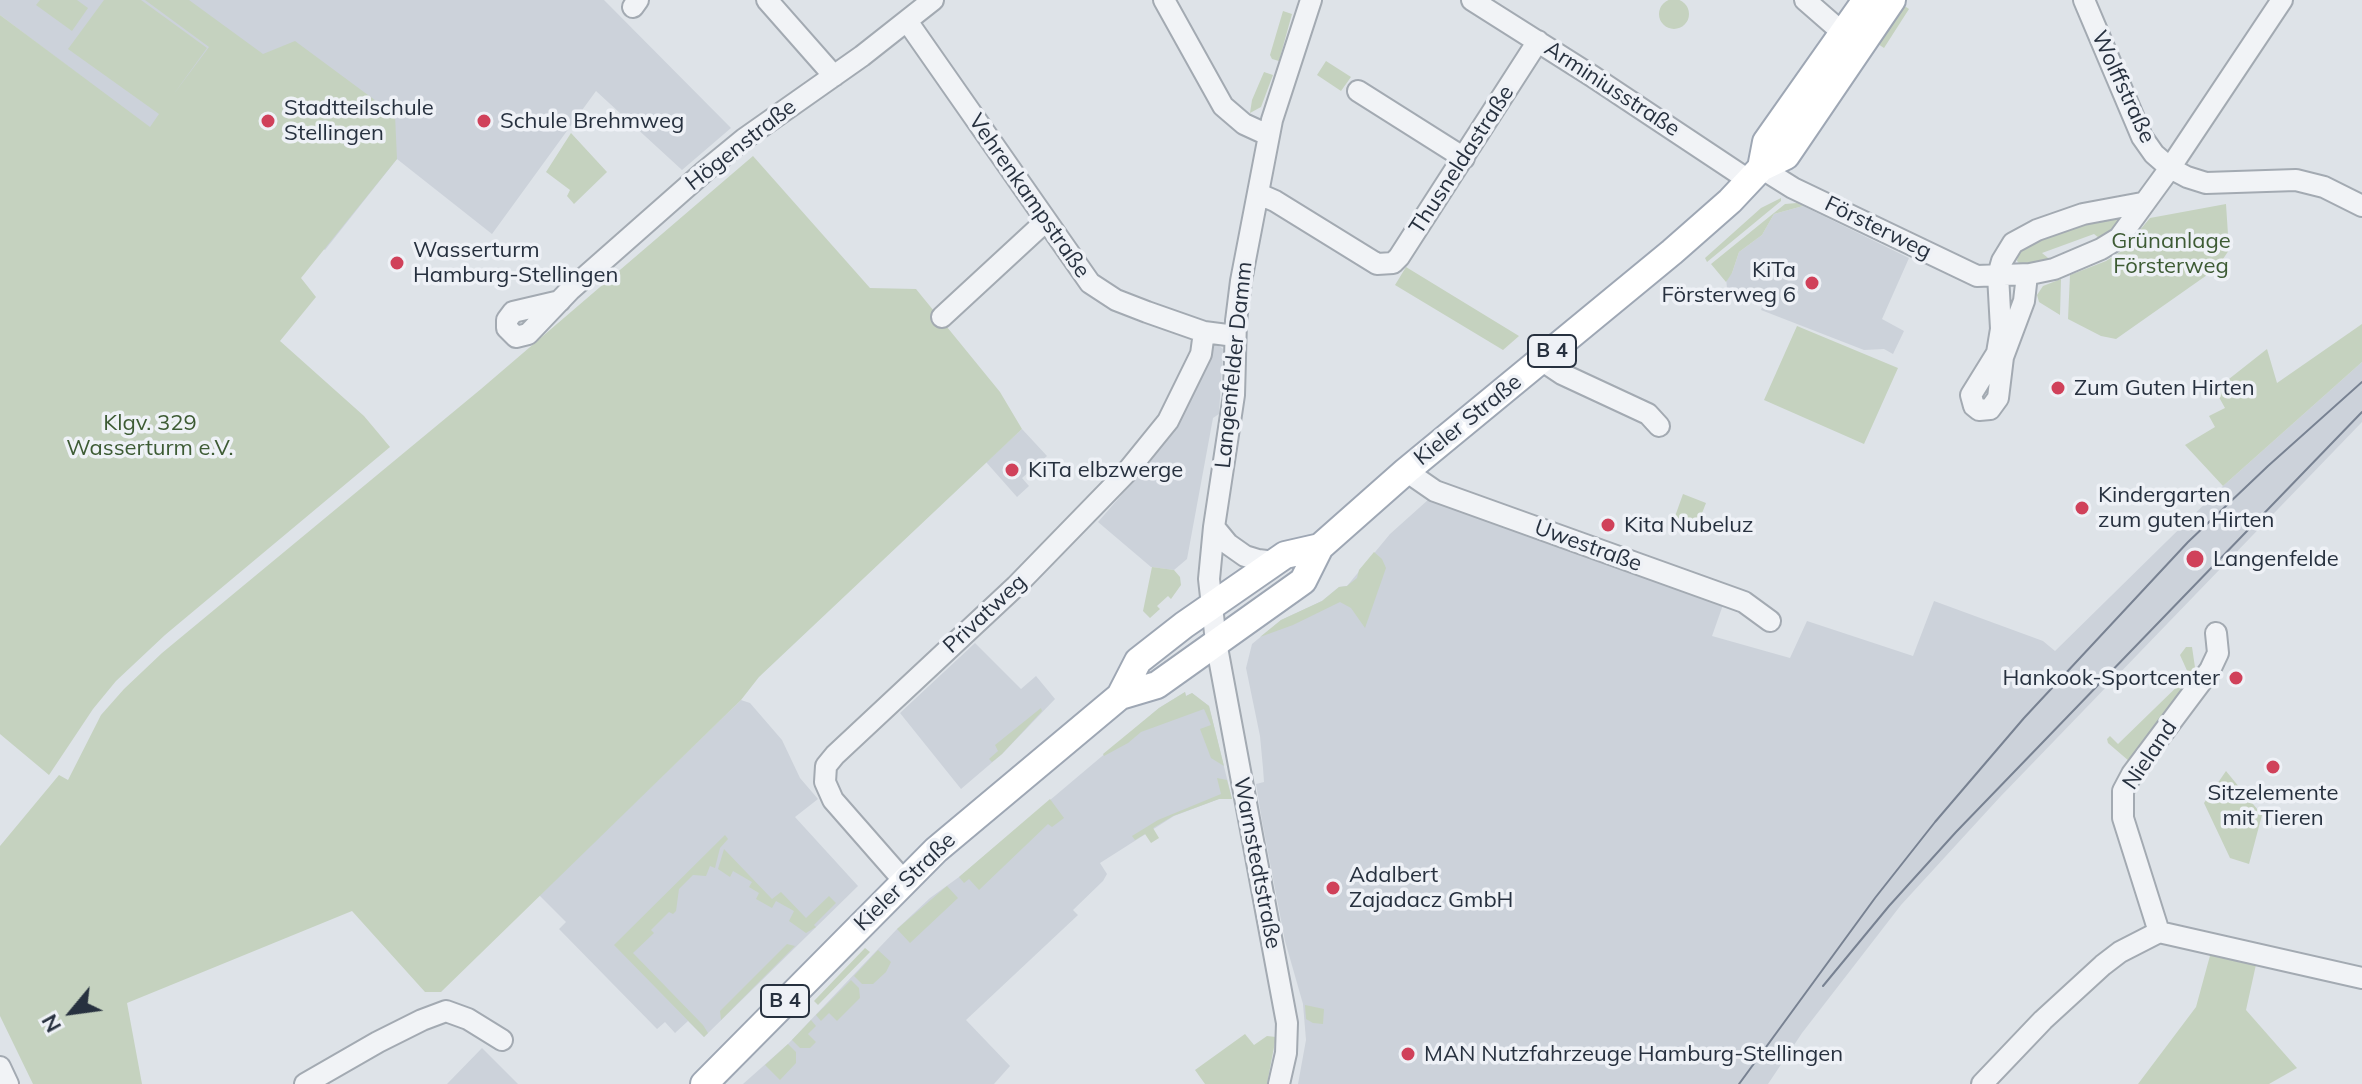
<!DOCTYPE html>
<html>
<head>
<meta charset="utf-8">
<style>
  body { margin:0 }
  #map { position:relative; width:2362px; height:1084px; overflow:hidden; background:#dee3e8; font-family:Mulish,sans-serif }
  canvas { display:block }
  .north { position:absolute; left:32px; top:972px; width:80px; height:80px; -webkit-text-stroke:6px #eef1f6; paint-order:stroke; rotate:241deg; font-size:22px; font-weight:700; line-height:32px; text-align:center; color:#27313f }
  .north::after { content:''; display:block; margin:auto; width:28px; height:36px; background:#27313f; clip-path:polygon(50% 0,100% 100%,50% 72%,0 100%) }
</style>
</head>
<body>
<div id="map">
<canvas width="2362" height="1084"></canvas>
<div class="north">N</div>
</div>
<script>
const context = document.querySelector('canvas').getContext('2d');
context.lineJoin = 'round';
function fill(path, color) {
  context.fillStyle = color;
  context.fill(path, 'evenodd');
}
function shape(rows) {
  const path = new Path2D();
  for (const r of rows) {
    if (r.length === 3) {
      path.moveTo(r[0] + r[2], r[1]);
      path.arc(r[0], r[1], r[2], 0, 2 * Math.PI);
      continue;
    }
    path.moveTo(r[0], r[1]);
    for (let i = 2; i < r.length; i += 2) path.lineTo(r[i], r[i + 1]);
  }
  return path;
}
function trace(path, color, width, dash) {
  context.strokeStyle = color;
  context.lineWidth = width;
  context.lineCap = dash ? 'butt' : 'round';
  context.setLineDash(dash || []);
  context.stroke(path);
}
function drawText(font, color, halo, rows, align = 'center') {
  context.font = font + ' Mulish,sans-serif';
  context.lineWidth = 7;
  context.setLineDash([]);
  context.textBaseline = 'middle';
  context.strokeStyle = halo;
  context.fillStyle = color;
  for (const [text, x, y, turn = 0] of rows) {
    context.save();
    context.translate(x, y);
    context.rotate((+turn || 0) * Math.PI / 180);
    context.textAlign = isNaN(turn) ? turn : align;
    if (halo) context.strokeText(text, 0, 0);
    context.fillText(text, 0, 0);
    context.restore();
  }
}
fill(shape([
  [0,0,604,0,731,128,682,170,596,91,492,234,397,159,325,250,149,128,0,15],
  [1803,206,1909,258,1882,319,1904,331,1893,354,1884,349,1864,350,1761,310,1764,301,1727,288,1726,278,1732,273,1739,252,1762,235,1774,214],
  [1214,342,1223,349,1219,414,1213,418,1187,559,1174,570,1151,567,1098,522,1150,462,1179,422],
  [2362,362,2362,422,2000,797,1901,905,1802,1033,1768,1084,1298,1084,1306,1040,1303,1004,1285,941,1262,821,1256,784,1264,782,1263,768,1260,736,1246,668,1252,644,1281,620,1322,601,1339,587,1347,586,1390,534,1429,499,1724,602,1712,636,1790,658,1807,621,1913,656,1934,601,2043,641,2055,651,2223,486],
  [1022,429,1047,456,1022,478,1029,486,1017,497,986,462],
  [975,643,1021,689,1036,676,1055,699,1002,754,961,789,900,713],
  [1185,692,1186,696,1192,693,1209,706,1232,799,1219,799,1174,816,1100,863,1107,874,1103,881,1073,910,1078,915,966,1020,1010,1066,994,1084,743,1084,788,1044,897,929,930,898,959,877,1159,708],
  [741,700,750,703,782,740,800,778,818,799,795,817,858,886,704,1037,688,1021,675,1033,665,1022,657,1029,559,929,566,922,539,895],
  [482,1048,518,1084,447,1084]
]), '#ccd2da');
fill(shape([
  [1674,14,15],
  [40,0,77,0,88,8,72,31,36,5],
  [104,0,141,0,207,48,173,95,209,47,145,0,189,0,263,54,295,41,395,115,397,159,301,278,316,297,280,341,364,416,390,447,165,635,116,681,93,709,49,775,0,734,0,15,150,127,159,114,68,49],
  [1903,5,1909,9,1884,48,1878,44],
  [1283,11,1292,14,1279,61,1272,59,1270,55],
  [1326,61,1351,77,1341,91,1317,75],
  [1264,72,1273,75,1261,107,1250,113,1252,100],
  [571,133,607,172,574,204,567,196,570,190,546,172],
  [753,156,870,288,916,289,1000,392,1022,429,759,677,741,700,441,992,425,992,352,911,127,1003,142,1084,33,1084,0,1016,0,846,59,775,68,780,101,715,124,689,162,653,481,389],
  [1781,198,1781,201,1707,262,1705,258,1761,208],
  [1797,203,1803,206,1774,214,1762,235,1739,252,1732,273,1726,282,1711,264,1785,204],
  [2226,204,2229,250,2217,268,2116,339,2101,336,2068,319,2070,275,2106,261,2123,250,2150,218],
  [2122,216,2123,218,2104,242,2094,234,2042,253,2053,262,2041,265,2020,264,2017,261,2019,250,2031,242,2092,219],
  [1406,267,1519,336,1503,350,1395,285],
  [2061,279,2060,315,2039,302,2037,295,2043,286],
  [2362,324,2362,362,2223,486,2185,445,2215,427,2209,416,2225,408,2215,390,2267,349,2277,383],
  [1797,326,1898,368,1864,444,1764,400],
  [1683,494,1706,503,1695,531,1673,522],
  [1374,552,1382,559,1386,568,1365,628,1351,608,1340,602,1293,625,1260,637,1281,620,1322,601,1339,587,1347,586,1357,578,1359,570],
  [1152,567,1174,570,1180,577,1181,585,1171,599,1168,596,1157,606,1160,609,1150,618,1143,611],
  [2186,647,2192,647,2196,674,2129,761,2108,743,2107,739,2110,736,2118,744,2189,675,2180,655],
  [1185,692,1186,696,1192,693,1209,706,1224,766,1211,758,1200,729,1211,725,1204,709,1141,732,1128,743,1104,756,1103,754,1159,708],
  [1041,708,1042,711,1002,754,992,762,989,759,998,751,995,745],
  [2226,771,2262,815,2249,864,2230,858,2204,803],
  [1217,778,1227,780,1232,799,1219,799,1173,816,1153,828,1159,838,1151,843,1145,834,1135,840,1132,836,1158,820,1221,794],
  [1050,799,1064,818,1052,827,1048,824,979,890,969,879,964,883,959,877],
  [725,835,728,839,720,848,715,868,710,866,706,876,693,875,679,889,676,911,673,914,669,912,651,930,654,933,633,953,703,1025,708,1033,704,1037,614,945],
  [724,849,772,899,781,892,806,918,829,896,836,903,814,925,816,927,806,933,789,921,794,911,776,901,772,908,756,899,759,893,749,887,752,882,733,871,730,877,718,869],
  [947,886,958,898,910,943,897,929],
  [787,944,795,946,721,1020,720,1011],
  [865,948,870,952,818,1005,814,1001],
  [878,950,891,962,886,972,873,984,862,984,854,976],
  [2211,952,2257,960,2246,1010,2297,1068,2269,1084,2138,1084,2196,1007],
  [851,980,859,988,860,998,837,1021,829,1013,821,1021,816,1015],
  [1305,1005,1324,1009,1323,1024,1313,1023,1306,1019],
  [811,1020,816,1026,808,1034,816,1042,810,1048,800,1048,792,1040],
  [1245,1034,1254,1045,1267,1036,1276,1037,1267,1084,1205,1084,1195,1070],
  [788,1044,796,1052,796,1063,780,1080,765,1065]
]), '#c5d2bf');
const minor = shape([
  [767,0,834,76],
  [1164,0,1223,106,1244,124,1268,135],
  [1472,0,1592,76,1750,181],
  [1805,0,1844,34],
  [2084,0,2142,137,2154,154,2170,168,2187,177,2206,183,2296,180,2324,187,2362,206],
  [633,7,638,0],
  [907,21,1090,283,1116,300,1147,312,1204,332,1235,336],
  [1358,91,1464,158],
  [1761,168,1793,188,1977,276,2030,274,2054,269,2101,249,2119,238,2170,168,2282,0],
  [1259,194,1275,201,1377,264,1393,263,1399,257,1538,41],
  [2027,275,2024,301,2003,357,1998,398,1990,409,1979,410,1974,406,1971,395,1997,353,2001,329,1998,275,2002,261,2013,243,2037,230,2083,214,2142,203],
  [560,301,513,312,507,320,507,328,516,337,528,334,570,290,705,171,744,139,862,56,933,0],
  [942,317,1046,221],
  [1541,360,1562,374,1648,414,1659,426],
  [1406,471,1435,491,1744,602,1770,621],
  [1214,527,1228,544,1245,556,1258,560,1275,562],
  [904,881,833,800,825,782,826,766,835,755,1016,586,1125,474,1168,421,1201,354,1204,332],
  [2159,932,2123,818,2123,791,2132,774,2210,670,2218,653,2216,633],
  [0,1067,8,1084],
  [305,1084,378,1042,422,1020,446,1011,468,1019,502,1040],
  [1279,1084,1286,1053,1287,1023,1216,642,1209,579,1214,527,1234,395,1236,321,1241,281,1272,120,1311,0],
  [1982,1084,2043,1020,2103,965,2120,952,2159,932,2362,978]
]);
const major = shape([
  [1761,168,1766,142,1866,0],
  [1120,696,1157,685,1303,581,1320,547,1406,471,1672,252,1730,201,1761,168,1786,156,1892,0],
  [704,1084,936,850,1120,696,1138,661,1184,625,1285,555,1320,547]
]);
trace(minor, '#a3aab2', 24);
trace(major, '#9ea7b4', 30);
trace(minor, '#f1f3f6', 20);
trace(major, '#fff', 26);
trace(shape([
  [1823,986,1889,906,1956,832,2362,412],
  [1739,1084,1875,898,1935,822,2024,718,2188,542,2268,466,2362,382]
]), '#788292', 2);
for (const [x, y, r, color] of [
  [268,121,8,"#d0415a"],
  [484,121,8,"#d0415a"],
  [397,263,8,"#d0415a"],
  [1812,283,8,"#d0415a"],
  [2058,388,8,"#d0415a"],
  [1012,470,8,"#d0415a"],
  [2082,508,8,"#d0415a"],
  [1608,525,8,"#d0415a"],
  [2195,559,10,"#d0415a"],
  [2236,678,8,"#d0415a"],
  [2273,767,8,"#d0415a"],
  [1333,888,8,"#d0415a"],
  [1408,1054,8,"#d0415a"]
]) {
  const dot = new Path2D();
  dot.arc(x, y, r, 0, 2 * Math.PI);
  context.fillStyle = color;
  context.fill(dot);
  trace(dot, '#eef1f6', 3);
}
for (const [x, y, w] of [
  [1552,351,48],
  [785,1001,48]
]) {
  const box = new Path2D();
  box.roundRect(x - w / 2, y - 16, w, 32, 6);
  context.fillStyle = '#eef1f6';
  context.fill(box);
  trace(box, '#27313f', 2);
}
drawText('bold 20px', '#27313f', null, [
  ["B 4",1552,351],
  ["B 4",785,1001]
]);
drawText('22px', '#27313f', '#eef1f6', [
  ["Wolffstraße",2123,87,65],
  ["Arminiusstraße",1612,89,33],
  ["Högenstraße",741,145,-38],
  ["Thusneldastraße",1462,160,-57],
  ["Vehrenkampstraße",1029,196,55],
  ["Försterweg",1878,228,26],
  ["Langenfelder Damm",1234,365,-84],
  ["Kieler Straße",1468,420,-39],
  ["Uwestraße",1588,546,20],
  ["Privatweg",985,614,-43],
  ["Nieland",2150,755,-56],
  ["Warnstedtstraße",1257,863,79],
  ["Kieler Straße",905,882,-44]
]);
drawText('22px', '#27313f', '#eef1f6', [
  ["Stadtteilschule",284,108],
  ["Stellingen",284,133],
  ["Schule Brehmweg",500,121],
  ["Wasserturm",413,250],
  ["Hamburg-Stellingen",413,275],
  ["KiTa",1796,270,"right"],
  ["Försterweg 6",1796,295,"right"],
  ["Zum Guten Hirten",2074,388],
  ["KiTa elbzwerge",1028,470],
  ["Kindergarten",2098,495],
  ["zum guten Hirten",2098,520],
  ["Kita Nubeluz",1624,525],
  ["Langenfelde",2213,559],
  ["Hankook-Sportcenter",2220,678,"right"],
  ["Sitzelemente",2273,793,"center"],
  ["mit Tieren",2273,818,"center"],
  ["Adalbert",1349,875],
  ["Zajadacz GmbH",1349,900],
  ["MAN Nutzfahrzeuge Hamburg-Stellingen",1424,1054]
], 'left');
drawText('22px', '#3d5b34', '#eef1f6', [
  ["Grünanlage",2171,241],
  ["Försterweg",2171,266],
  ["Klgv. 329",150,423],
  ["Wasserturm e.V.",150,448]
]);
</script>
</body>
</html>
